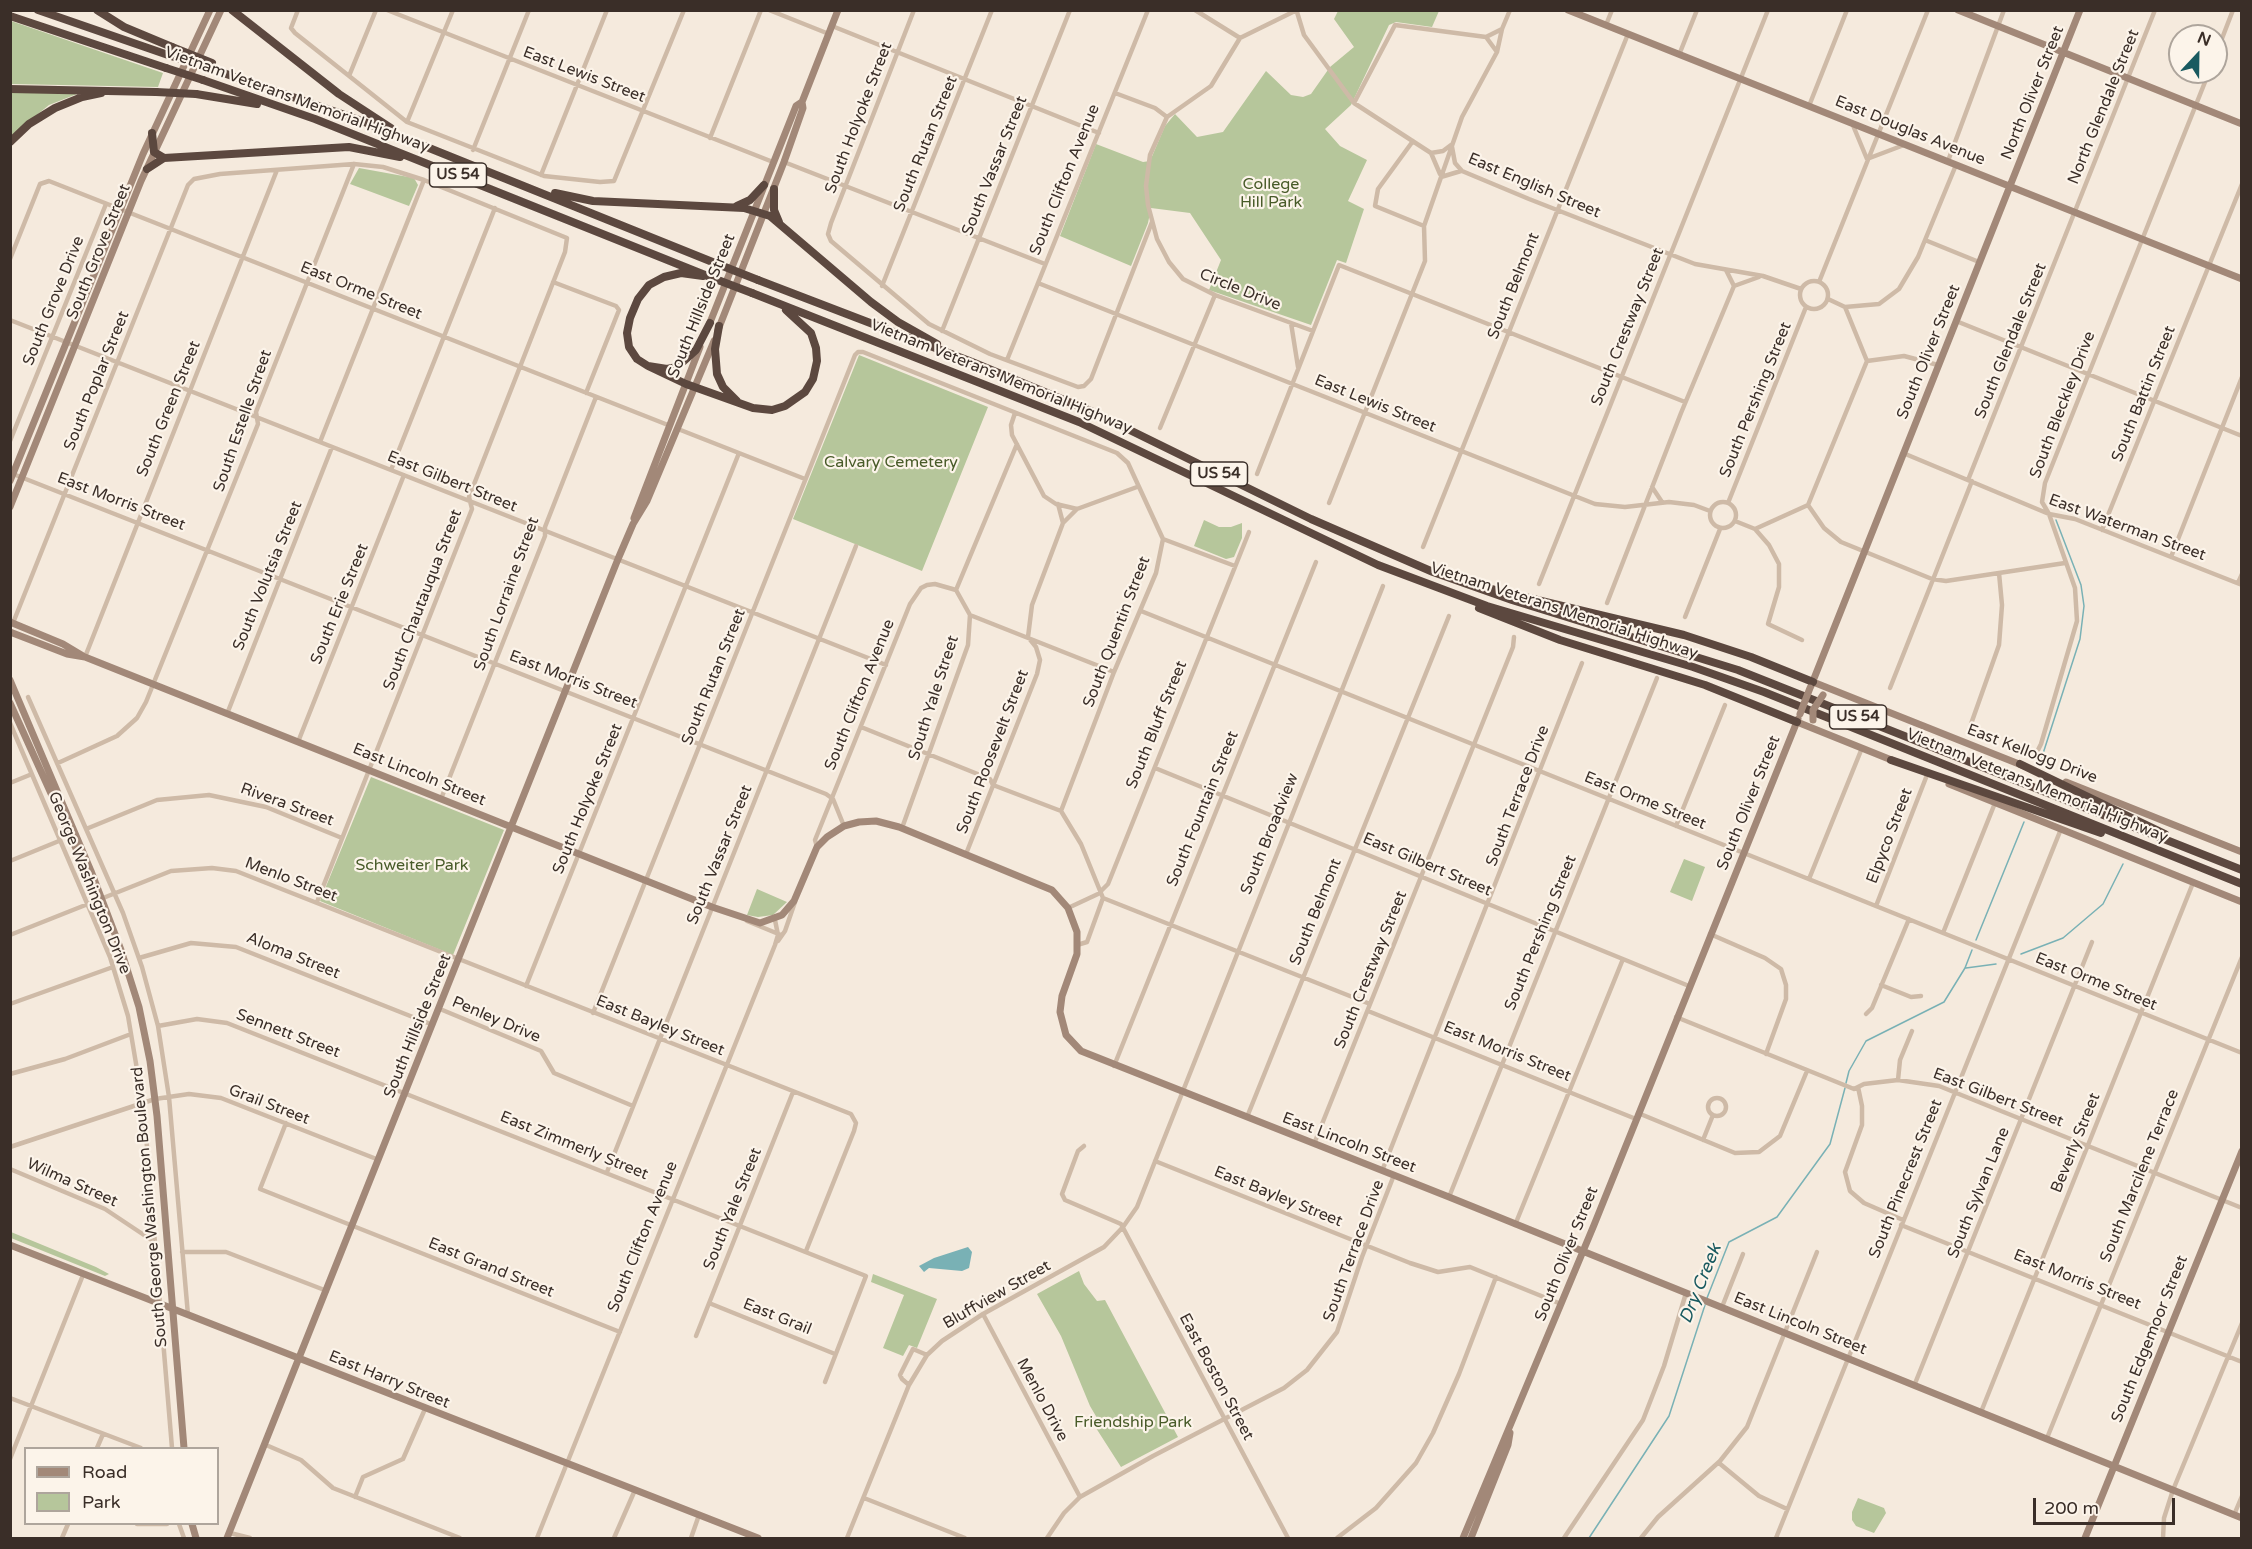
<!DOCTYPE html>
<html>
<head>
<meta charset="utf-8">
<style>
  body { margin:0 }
  #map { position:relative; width:2252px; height:1549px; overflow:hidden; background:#f5eadd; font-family:"Varela Round",sans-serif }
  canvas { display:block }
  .frame { position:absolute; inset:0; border:12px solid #3a2e28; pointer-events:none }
  .legend { position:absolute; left:24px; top:1447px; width:195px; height:78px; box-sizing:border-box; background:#fcf4ea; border:2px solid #aea59c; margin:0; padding:8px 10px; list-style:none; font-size:18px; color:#3a2e28 }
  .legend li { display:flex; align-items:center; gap:12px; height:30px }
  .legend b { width:30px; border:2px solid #aea59c }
  .north { position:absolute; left:2168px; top:24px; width:60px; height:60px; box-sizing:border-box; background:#fcf4ea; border:2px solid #aea59c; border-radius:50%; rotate:22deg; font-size:16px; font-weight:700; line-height:24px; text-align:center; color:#3a2e28 }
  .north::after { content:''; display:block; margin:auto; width:21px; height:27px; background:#195a60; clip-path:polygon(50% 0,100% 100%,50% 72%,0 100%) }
  .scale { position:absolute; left:2033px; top:1498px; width:142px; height:27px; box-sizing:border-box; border:3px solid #3a2e28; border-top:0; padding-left:8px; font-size:18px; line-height:21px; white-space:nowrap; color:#3a2e28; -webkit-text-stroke:4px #fcf4ea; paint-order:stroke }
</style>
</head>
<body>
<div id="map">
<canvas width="2252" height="1549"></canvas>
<div class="frame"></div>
<ul class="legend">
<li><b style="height:8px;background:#a28878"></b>Road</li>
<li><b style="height:16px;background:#b6c69b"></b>Park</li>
</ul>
<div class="north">N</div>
<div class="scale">200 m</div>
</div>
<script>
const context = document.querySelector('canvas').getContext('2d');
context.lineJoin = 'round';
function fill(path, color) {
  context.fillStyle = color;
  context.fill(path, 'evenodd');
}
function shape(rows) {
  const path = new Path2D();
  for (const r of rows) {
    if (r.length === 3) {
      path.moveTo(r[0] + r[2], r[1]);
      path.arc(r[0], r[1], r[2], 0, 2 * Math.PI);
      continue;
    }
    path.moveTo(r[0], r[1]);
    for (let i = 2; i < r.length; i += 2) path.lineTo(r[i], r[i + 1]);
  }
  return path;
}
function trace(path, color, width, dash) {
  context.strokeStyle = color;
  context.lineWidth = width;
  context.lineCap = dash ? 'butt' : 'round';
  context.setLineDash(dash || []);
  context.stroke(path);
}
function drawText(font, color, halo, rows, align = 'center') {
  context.font = font + ' "Varela Round",sans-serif';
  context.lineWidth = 4.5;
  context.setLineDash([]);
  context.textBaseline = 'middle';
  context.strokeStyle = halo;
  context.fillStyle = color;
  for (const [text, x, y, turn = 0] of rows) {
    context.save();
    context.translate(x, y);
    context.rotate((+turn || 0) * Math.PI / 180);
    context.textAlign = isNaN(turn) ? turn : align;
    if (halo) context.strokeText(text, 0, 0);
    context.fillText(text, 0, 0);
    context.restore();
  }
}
fill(shape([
  [1338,11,1439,11,1432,27,1396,22,1389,25,1351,105,1325,129,1340,146,1367,160,1348,201,1364,209,1346,263,1337,260,1311,325,1209,290,1221,260,1190,213,1151,208,1148,223,1131,266,1060,236,1096,144,1143,162,1150,161,1165,126,1175,114,1197,137,1223,132,1266,71,1291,95,1303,97,1311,94,1330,67,1354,47,1334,19],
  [11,21,163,73,158,87,11,84],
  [11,91,77,94,49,105,11,136],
  [359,168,414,178,418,185,409,206,350,184],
  [859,355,988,407,922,571,793,519],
  [1204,520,1219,527,1231,527,1242,523,1242,538,1234,557,1226,559,1194,546],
  [371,777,504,830,453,955,320,901],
  [1684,859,1705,867,1692,901,1670,892],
  [757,889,787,902,773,915,758,917,747,915],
  [11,1232,96,1267,109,1274,105,1276,11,1238],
  [1079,1271,1084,1284,1097,1301,1105,1300,1178,1437,1121,1467,1096,1428,1100,1423,1090,1406,1061,1336,1037,1294],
  [873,1274,937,1299,917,1348,909,1345,903,1356,883,1348,904,1295,871,1282],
  [1858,1498,1884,1508,1886,1513,1874,1533,1856,1526,1852,1520,1852,1512]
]), '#b6c69b');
fill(shape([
  [968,1247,972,1252,969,1268,962,1271,929,1268,924,1272,919,1266,934,1258]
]), '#79b1b5');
trace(shape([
  [2039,766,2080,639,2084,606,2081,585,2056,520],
  [1976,940,2024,822],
  [2021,954,2063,938,2103,904,2123,864],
  [1966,968,1996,964],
  [1846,1083,1849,1071,1866,1041,1944,1002,1965,968,1972,950],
  [1707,1298,1729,1242,1777,1217,1830,1144,1845,1088],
  [1589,1538,1669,1416,1705,1305]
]), '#79b1b5', 1.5);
trace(shape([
  [298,10,291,28,295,33,407,122,544,176,600,182,614,181,684,10],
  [387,10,773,162],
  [769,10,829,34],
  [914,10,831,223,828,234,831,241,929,324,990,354,1078,387,1084,386,1091,379,1152,222],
  [1195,10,1240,38],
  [1297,10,1240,38,1211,86,1167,117,1150,155,1146,186,1148,205,1157,239,1169,262,1183,279,1215,295,1313,331],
  [1297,12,1304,35,1354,103,1431,153,1443,151,1451,145],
  [1606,25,1612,10],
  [832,26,1099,133],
  [1486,37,1497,52],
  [2216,54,2233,10],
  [1679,55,1697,10],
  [349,76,376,10],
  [1115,93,1155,108,1167,117],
  [1354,103,1395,25,1486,37,1502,29],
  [1809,106,1847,10],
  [407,122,453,10],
  [1852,123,1867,159,1904,145],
  [710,138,761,10],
  [1413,141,1378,189,1375,206,1424,226],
  [1452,147,1455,163,1462,171,1529,199,1695,264,1763,276,1801,289],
  [473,150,529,10],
  [1431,153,1440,174],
  [1948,161,2004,10],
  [784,162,1045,264],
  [541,175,607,10],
  [1441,177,1461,171],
  [1925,240,1979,262],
  [10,259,40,184,49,181,668,425],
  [1726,270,1734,286,1759,277],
  [1814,295,14],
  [553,282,616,306,619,310,586,393],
  [1819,282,1928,10],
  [1038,283,1595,504,1625,507,1669,502,1694,505,1710,511],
  [882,286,992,10],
  [1828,299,1845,307],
  [10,320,886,665],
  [1956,321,2242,436],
  [1291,323,1298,367],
  [942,331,1070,10],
  [1007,360,1148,10],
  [1867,361,1904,356,1938,365],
  [1015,413,1011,425,1012,435,1044,496,1056,504,1077,509,1137,487],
  [1160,428,1215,295],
  [678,429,805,479],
  [10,441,106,204],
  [320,442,424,180],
  [1903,453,2049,514,2075,519,2242,585],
  [391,470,495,208],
  [13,474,826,794,833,799,844,826],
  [1257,474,1339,265,1685,402],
  [1968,480,2155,10],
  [1652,487,1662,502],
  [1723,515,13],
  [1329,503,1425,261,1424,226,1462,117,1497,52,1502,29,1510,10],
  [1728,503,1806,307],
  [1058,504,1063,523,1077,509],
  [1808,505,1824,528,1841,542,1932,579,1946,581,2065,563],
  [1735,521,1755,529,1769,545,1779,564,1779,587,1768,624,1802,640],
  [1755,529,1808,505,1867,361,1845,307,1879,304,1899,289,1918,257,1956,165],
  [2102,530,2242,184],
  [1163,539,1235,566],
  [1423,547,1628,34],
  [2171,557,2242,377],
  [2238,583,2242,574],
  [1539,584,1768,10],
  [1607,603,1681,413,1734,286],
  [1141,611,2242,1053],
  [970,615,1114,672],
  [1685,617,1720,529],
  [13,623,188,185,194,179,220,174,354,164,383,167,424,180,567,238,565,252,469,497,472,509,317,902],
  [85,657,277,170],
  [1890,688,1972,481],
  [28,697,123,913,142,967,158,1026,169,1097,188,1315],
  [227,714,332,447],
  [10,723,110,957,128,1016,144,1111,172,1448],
  [1971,724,1999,645,2002,605,1999,573],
  [861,727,990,779,993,785,1061,811,1081,844,1103,898],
  [298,742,404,475],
  [2036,754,2041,744,2077,621,2075,588,2049,514,2042,502,2045,483,2209,72],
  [58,763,117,736,137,718,146,702,258,424,256,412,354,164],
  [1155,768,1689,986],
  [10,783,32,774],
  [441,799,545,536,545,527,596,397],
  [1676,826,1725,705],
  [902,828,968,645,970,615,956,590,1017,444],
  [86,829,157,800,209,795,266,807,342,838],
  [817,847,815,840,910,604,921,588,927,585,935,584,956,590],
  [966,854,1037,674,1040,660,1036,647,1028,637,1032,605,1063,523],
  [10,861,59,841],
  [1809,879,1862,748],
  [1103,898,1370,1004],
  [1876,906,1927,775],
  [1068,908,1098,894,1108,884,1249,532],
  [747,921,781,935],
  [1943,933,1995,803],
  [1710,934,1765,958,1781,969,1786,985,1786,999,1766,1054],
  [10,935,171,871,212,868,236,871,851,1114,856,1123,854,1131,806,1251],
  [778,941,785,931,795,902],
  [1077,945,1087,942,1103,898],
  [139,958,191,943,236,947,433,1025],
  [1881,985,1911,997,1921,996],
  [526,986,739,453],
  [10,1004,113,967],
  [440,1009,541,1051,554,1073,633,1106],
  [1368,1011,1636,1119],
  [593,1013,855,355,858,352,863,352,1117,453,1128,463,1163,539,1156,573,1114,672,1061,811],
  [1866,1014,1872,1008,1909,919],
  [1676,1017,1854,1089,1864,1084,1898,1080,1939,1086,2242,1208],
  [158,1026,197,1019,227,1023,866,1276,825,1382],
  [1114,1066,1316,562],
  [10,1074,65,1059,131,1034],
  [1898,1080,1900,1060,1912,1031],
  [1858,1087,1862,1106,1862,1125,1845,1172,1850,1191,1864,1203,1903,1220],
  [1717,1107,9],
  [1638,1113,1735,1153,1759,1152,1780,1136,1807,1071],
  [1247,1117,1449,616],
  [286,1123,260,1189,620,1332],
  [1703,1140,1713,1115],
  [1314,1144,1513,647,1514,637],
  [1084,1146,1078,1151,1062,1194,1065,1200,1121,1224,1288,1538],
  [10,1147,155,1099,189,1094,221,1098,379,1160],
  [1155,1161,1410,1263,1438,1272,1470,1267,1561,1304],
  [10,1169,105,1209,153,1241],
  [1382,1171,1582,663],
  [607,1172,856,546],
  [1449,1197,1657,678],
  [1515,1225,1623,959],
  [1901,1225,2242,1362],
  [182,1252,226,1252,327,1291],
  [709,1303,835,1354],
  [1722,1307,1743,1254],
  [983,1314,1080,1497],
  [696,1336,793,1092],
  [909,1385,902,1379,900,1375,913,1349,927,1355],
  [1914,1386,2092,942],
  [10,1398,141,1448],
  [1981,1412,2193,883],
  [2047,1438,2242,957],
  [266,1445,301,1460,333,1488,460,1538],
  [97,1448,103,1434],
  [10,1459,83,1275],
  [1719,1463,1759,1496,1787,1509],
  [355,1497,363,1477,403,1459,425,1409],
  [864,1498,965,1538],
  [2234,1515,2242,1496],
  [137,1524,167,1524],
  [179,1524,184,1538],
  [230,1533,250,1538],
  [62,1538,68,1524],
  [537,1538,775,945,778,935,775,920],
  [614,1538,635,1490],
  [691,1538,699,1515],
  [847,1538,909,1385,927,1355,942,1341,983,1314,1104,1247,1123,1227,1137,1207,1383,586],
  [1047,1538,1064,1513,1080,1497,1153,1456,1284,1388,1307,1370,1337,1332,1362,1257,1394,1175],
  [1337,1538,1376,1508,1416,1463,1433,1433,1459,1374,1496,1277],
  [1564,1538,1643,1420,1664,1366,1686,1293],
  [1641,1538,1658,1517,1720,1461,1747,1427,1817,1252],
  [1776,1538,2061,829],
  [2163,1538,2164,1518,2173,1490,2242,1323]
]), '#cebaa7', 4.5);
trace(shape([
  [1568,10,2242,279],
  [1958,10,2242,124],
  [709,325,796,106,802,102],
  [718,330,784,162,803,108,802,102,838,10],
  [10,481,143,154,210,10],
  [10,507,141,181,221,10],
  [634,518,700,347],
  [10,622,63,644,83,656],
  [10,632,67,654,85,657,712,907,760,923,782,915,794,901,817,847,827,837,844,826,859,822,876,821,899,827,1052,890,1068,908,1077,932,1077,954,1062,996,1060,1012,1066,1035,1081,1051,1449,1197,2242,1518],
  [10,680,91,871,121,950,139,1007,150,1061,157,1116,184,1448],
  [1813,682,2024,766],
  [1811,686,2080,10],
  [10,703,93,886],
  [1797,722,1894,761],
  [2066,782,2242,852],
  [1949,784,2242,902],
  [10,1245,758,1538],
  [192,1524,196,1538],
  [227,1538,618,559,633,524,647,501,714,341],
  [1463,1538,1594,1225,1798,719],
  [1471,1538,1508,1445,1510,1433],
  [2085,1538,2242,1151]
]), '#a28878', 7);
trace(shape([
  [38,10,171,56],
  [97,10,124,27,172,47],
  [232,10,339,94,391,128],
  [10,16,166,68],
  [209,68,362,121,715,263],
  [203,80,315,119,710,277],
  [10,89,156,92],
  [196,94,257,104],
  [152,133,154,152,164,158,349,147,400,157],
  [10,142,29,124,55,108,82,97,101,93],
  [147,169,164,158],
  [774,189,774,210,779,222],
  [555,193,593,201,744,208,770,216,871,302,898,322,937,344],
  [737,206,750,200,764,185],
  [703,276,681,273,664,277,649,285,638,299,630,318,627,333,629,347,637,359,648,366,667,369,677,367,696,350,710,323],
  [758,280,972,362,1093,412,1311,519,1433,572,1512,600,1738,670,2242,870],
  [752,293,1079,422,1378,565,1487,606,1693,667,1764,692,2242,884],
  [719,326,715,349,717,374,723,387,737,401],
  [648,366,686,384,753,408,772,410,785,406,805,392,813,379,817,361,816,348,811,333,786,310],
  [1491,589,1684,635,1751,657,1813,682],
  [1479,608,1560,640,1705,685,1797,722],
  [1891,760,2101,833],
  [2020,764,2165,834]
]), '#5c483f', 8);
trace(shape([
  [1800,714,1810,688],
  [1813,720,1813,710,1823,695]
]), '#a28878', 7);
trace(shape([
  [172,47,212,63],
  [171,56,209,68],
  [166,68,203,80],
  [156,92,196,94],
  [715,263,758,280],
  [710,277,752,293]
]), '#5c483f', 8);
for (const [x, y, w] of [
  [458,175,57],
  [1219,474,57],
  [1858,717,57]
]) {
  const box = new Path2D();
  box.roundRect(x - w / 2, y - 12, w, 24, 4.5);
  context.fillStyle = '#fcf4ea';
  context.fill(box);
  trace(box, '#3a2e28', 1.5);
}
drawText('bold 15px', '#3a2e28', null, [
  ["US 54",458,175],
  ["US 54",1219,474],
  ["US 54",1858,717]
]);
drawText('16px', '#3a2e28', '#fcf4ea', [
  ["East Lewis Street",584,75,21],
  ["North Oliver Street",2033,93,-68],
  ["Vietnam Veterans Memorial Highway",297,100,20],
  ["North Glendale Street",2104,107,-68],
  ["South Holyoke Street",859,118,-69],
  ["East Douglas Avenue",1910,131,22],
  ["South Rutan Street",926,144,-68],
  ["South Vassar Street",995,166,-68],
  ["South Clifton Avenue",1065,180,-68],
  ["East English Street",1534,186,23],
  ["South Grove Street",99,252,-68],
  ["South Belmont",1514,286,-68],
  ["Circle Drive",1240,290,22],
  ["East Orme Street",361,291,22],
  ["South Grove Drive",54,301,-68],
  ["South Hillside Street",702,306,-68],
  ["South Crestway Street",1628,327,-68],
  ["South Glendale Street",2011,341,-68],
  ["South Oliver Street",1929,352,-68],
  ["Vietnam Veterans Memorial Highway",1001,377,22],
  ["South Poplar Street",97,381,-68],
  ["South Battin Street",2144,394,-68],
  ["South Pershing Street",1756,400,-68],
  ["East Lewis Street",1375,404,22],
  ["South Bleckley Drive",2063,405,-69],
  ["South Green Street",169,409,-68],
  ["South Estelle Street",243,421,-71],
  ["East Gilbert Street",452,482,22],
  ["East Morris Street",121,502,21],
  ["East Waterman Street",2127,528,20],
  ["South Volutsia Street",268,576,-68],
  ["South Lorraine Street",507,594,-70],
  ["South Chautauqua Street",423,600,-69],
  ["South Erie Street",340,604,-68],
  ["Vietnam Veterans Memorial Highway",1564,611,18],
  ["South Quentin Street",1117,632,-69],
  ["South Rutan Street",714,677,-68],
  ["East Morris Street",573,680,21],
  ["South Clifton Avenue",860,695,-68],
  ["South Yale Street",934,698,-72],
  ["South Bluff Street",1157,725,-68],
  ["South Roosevelt Street",993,752,-69],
  ["East Kellogg Drive",2032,754,21],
  ["East Lincoln Street",419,775,22],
  ["Vietnam Veterans Memorial Highway",2037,786,22],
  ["South Terrace Drive",1518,796,-69],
  ["South Holyoke Street",588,799,-68],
  ["East Orme Street",1645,801,22],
  ["South Oliver Street",1749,803,-68],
  ["Rivera Street",287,805,20],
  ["South Fountain Street",1203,809,-68],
  ["South Broadview",1270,834,-68],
  ["Elpyco Street",1890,836,-69],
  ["South Vassar Street",720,855,-68],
  ["East Gilbert Street",1427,865,23],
  ["Menlo Street",291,880,21],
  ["George Washington Drive",89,883,68],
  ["South Belmont",1316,912,-68],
  ["South Pershing Street",1541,933,-68],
  ["Aloma Street",293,956,22],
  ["South Crestway Street",1371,970,-68],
  ["East Orme Street",2096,982,22],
  ["Penley Drive",496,1020,23],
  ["South Hillside Street",418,1026,-68],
  ["East Bayley Street",660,1026,22],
  ["Sennett Street",288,1034,21],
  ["East Morris Street",1507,1052,22],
  ["East Gilbert Street",1998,1098,21],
  ["Grail Street",269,1105,21],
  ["East Lincoln Street",1349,1143,21],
  ["Beverly Street",2076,1143,-68],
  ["East Zimmerly Street",574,1146,22],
  ["South Marcilene Terrace",2140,1176,-68],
  ["South Pinecrest Street",1906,1179,-68],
  ["Wilma Street",72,1183,24],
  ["South Sylvan Lane",1979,1193,-68],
  ["East Bayley Street",1278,1197,22],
  ["South George Washington Boulevard",150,1207,-95],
  ["South Yale Street",733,1209,-68],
  ["South Clifton Avenue",643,1237,-68],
  ["South Terrace Drive",1354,1251,-70],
  ["South Oliver Street",1567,1254,-68],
  ["East Grand Street",491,1268,22],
  ["East Morris Street",2077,1280,22],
  ["Bluffview Street",997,1295,-30],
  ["East Grail",777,1317,22],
  ["East Lincoln Street",1800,1324,22],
  ["South Edgemoor Street",2150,1339,-68],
  ["East Boston Street",1216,1377,62],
  ["East Harry Street",389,1380,22],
  ["Menlo Drive",1042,1400,62]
]);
drawText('16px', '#485b29', '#fcf4ea', [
  ["College",1271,185],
  ["Hill Park",1271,203],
  ["Calvary Cemetery",891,463],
  ["Schweiter Park",412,866],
  ["Friendship Park",1133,1423]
]);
drawText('italic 18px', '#195a60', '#fcf4ea', [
  ["Dry Creek",1701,1284,-68]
]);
</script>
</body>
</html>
